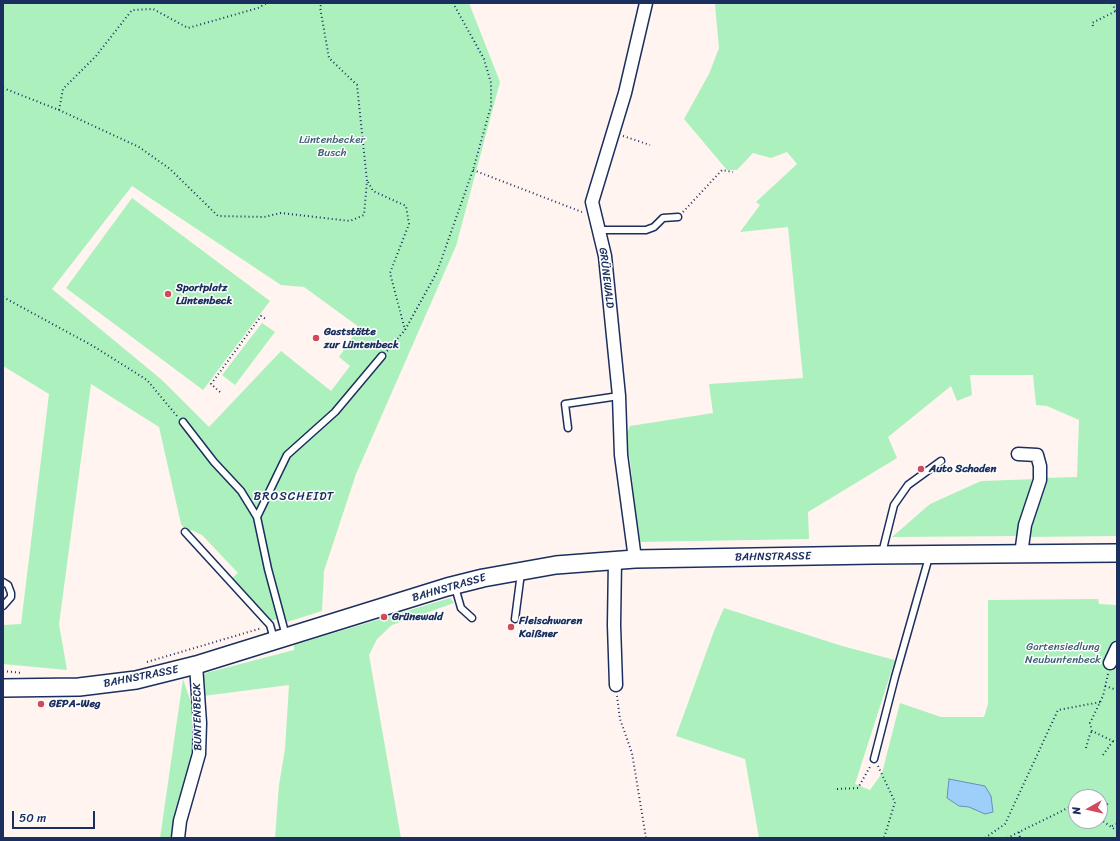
<!DOCTYPE html>
<html>
<head>
<meta charset="utf-8">
<style>
  body { margin:0 }
  #map { position:relative; width:1120px; height:841px; overflow:hidden; background:#fff4ef; font-family:Sriracha,sans-serif }
  canvas { display:block }
  .frame { position:absolute; inset:0; border:4px solid #1b2f5e; pointer-events:none }
  .north { position:absolute; left:1068px; top:789px; width:40px; height:40px; box-sizing:border-box; background:#fff; border:1px solid #a4acbf; border-radius:50%; rotate:262deg; font-size:11px; font-weight:700; line-height:16px; text-align:center; color:#1b2f5e }
  .north::after { content:''; display:block; margin:auto; width:14px; height:18px; background:#d1495b; clip-path:polygon(50% 0,100% 100%,50% 72%,0 100%) }
  .scale { position:absolute; left:12px; top:811px; width:83px; height:18px; box-sizing:border-box; border:2px solid #1b2f5e; border-top:0; padding-left:5px; font-size:12px; line-height:14px; white-space:nowrap; color:#1b2f5e; -webkit-text-stroke:3px #fff; paint-order:stroke }
</style>
</head>
<body>
<div id="map">
<canvas width="1120" height="841"></canvas>
<div class="frame"></div>
<div class="north">N</div>
<div class="scale">50 m</div>
</div>
<script>
const context = document.querySelector('canvas').getContext('2d');
context.lineJoin = 'round';
function fill(path, color) {
  context.fillStyle = color;
  context.fill(path, 'evenodd');
}
function shape(rows) {
  const path = new Path2D();
  for (const r of rows) {
    path.moveTo(r[0], r[1]);
    for (let i = 2; i < r.length; i += 2) path.lineTo(r[i], r[i + 1]);
  }
  return path;
}
function trace(path, color, width, dash) {
  context.strokeStyle = color;
  context.lineWidth = width;
  context.lineCap = dash ? 'butt' : 'round';
  context.setLineDash(dash || []);
  context.stroke(path);
}
function drawText(font, color, halo, rows, align = 'center') {
  context.font = font + ' Sriracha,sans-serif';
  context.lineWidth = 3;
  context.setLineDash([]);
  context.textBaseline = 'middle';
  context.strokeStyle = halo;
  context.fillStyle = color;
  for (const [text, x, y, turn = 0] of rows) {
    context.save();
    context.translate(x, y);
    context.rotate((+turn || 0) * Math.PI / 180);
    context.textAlign = isNaN(turn) ? turn : align;
    if (halo) context.strokeText(text, 0, 0);
    context.fillText(text, 0, 0);
    context.restore();
  }
}
fill(shape([
  [3,3,469,3,500,82,456,246,356,474,324,571,322,611,287,622,285,617,270,621,232,578,238,573,202,535,191,530,188,533,181,524,159,427,91,384,59,624,67,670,3,664,3,625,21,624,49,394,3,366],
  [132,186,281,285,304,287,359,327,339,357,350,366,331,391,281,351,209,427,162,380,52,289],
  [717,3,1054,3,1056,4,1057,3,1117,3,1117,536,1026,537,1042,478,1077,477,1079,420,1047,406,1036,405,1033,375,970,375,972,395,957,401,951,386,888,437,897,458,808,512,809,539,639,542,630,460,623,436,627,433,630,426,713,413,709,384,803,378,788,227,740,232,760,205,756,202,797,164,787,152,771,158,753,153,737,170,727,170,684,119,709,74,719,48,715,5],
  [132,198,270,301,203,390,66,288],
  [262,323,275,332,235,385,222,375],
  [1037,479,1020,536,892,537,930,504,981,481],
  [450,598,454,603,392,625,377,639,369,655,401,838,275,838,279,785,285,749,289,685,203,696,202,674,294,650,294,645],
  [1098,599,1099,604,1117,605,1117,838,759,838,745,759,676,736,714,631,724,608,842,646,895,660,855,784,870,790,882,773,900,703,941,717,984,717,988,704,988,600],
  [1076,797,1100,797,1100,821,1076,821],
  [183,679,194,711,190,767,170,838,160,838]
]), '#acf1bd');
const water = shape([
  [949,779,985,786,991,796,993,812,985,814,969,807,959,806,947,798,949,779]
]);
fill(water, '#9ecefa');
trace(water, '#6a8ebc', 1);
const service = shape([
  [598,230,646,230,654,227,663,218,678,217],
  [183,422,214,462,241,491,257,517,268,569,286,636],
  [568,428,565,404,619,396],
  [257,517,287,455,335,412,382,356],
  [185,532,270,625,274,639],
  [882,553,894,505,908,485,941,461],
  [3,582,8,585,11,593,11,597,3,606],
  [455,587,461,608,472,618],
  [515,619,521,573],
  [874,759,895,677,929,557]
]);
const minor = shape([
  [1018,454,1037,455,1040,466,1040,480,1025,525,1021,554],
  [635,559,621,455,619,396,605,256,592,202,625,93,646,3],
  [615,560,614,625,616,685],
  [1110,663,1117,648],
  [178,838,180,821,199,754,200,723,196,665]
]);
const secondary = shape([
  [3,688,79,687,136,680,196,665,447,587,483,578,556,565,635,559,873,555,1117,553]
]);
trace(service, '#1b2f5e', 9);
trace(minor, '#1b2f5e', 15);
trace(secondary, '#1b2f5e', 20);
trace(shape([
  [1112,3,1117,13],
  [1093,26,1092,23,1116,11],
  [3,88,59,110,139,147,170,169,218,216,264,217,281,213,350,221,364,215,367,181,357,85,329,58,320,7,322,3],
  [59,110,63,89,96,56,132,10,153,9,188,28,258,8,267,3],
  [623,136,650,145],
  [473,170,582,212],
  [368,182,373,191,406,206,409,224,390,273,405,330],
  [683,212,722,170,733,172],
  [3,297,93,346,147,380,177,416],
  [387,351,405,330,437,272,473,170,491,106,491,83,484,59,453,3],
  [220,392,211,384,261,316,266,319],
  [147,662,262,628],
  [3,671,22,673],
  [1108,674,1103,696,1090,723,1092,731,1117,743],
  [1105,686,1117,690],
  [617,696,620,719,632,753,646,838],
  [1086,748,1090,734,1092,731],
  [1103,755,1113,741],
  [878,766,895,802,884,838],
  [837,789,858,788,871,765],
  [1100,808,1108,804],
  [1100,819,1117,831],
  [1112,826,1117,824],
  [1019,832,1020,838],
  [985,838,1005,824,1058,710,1101,702],
  [1007,838,1076,804]
]), '#1b2f5e', 2, [1, 3]);
trace(service, '#fff', 6);
trace(minor, '#fff', 12);
trace(secondary, '#fff', 17);
for (const [x, y, r, color] of [
  [168,294,4,"#d1495b"],
  [316,338,4,"#d1495b"],
  [921,469,4,"#d1495b"],
  [384,617,4,"#d1495b"],
  [511,627,4,"#d1495b"],
  [41,704,4,"#d1495b"]
]) {
  const dot = new Path2D();
  dot.arc(x, y, r, 0, 2 * Math.PI);
  context.fillStyle = color;
  context.fill(dot);
  trace(dot, '#fff', 1.5);
}
drawText('11px', '#3f6076', '#fff', [
  ["Lüntenbecker",332,140],
  ["Busch",332,153],
  ["Gartensiedlung",1063,647],
  ["Neubuntenbeck",1063,660]
]);
drawText('11px', '#1b2f5e', '#fff', [
  ["GRÜNEWALD",606,278,83],
  ["BAHNSTRASSE",773,557,-1],
  ["BAHNSTRASSE",449,588,-16],
  ["BAHNSTRASSE",141,677,-11],
  ["BUNTENBECK",198,717,-91]
]);
drawText('bold 11px', '#1b2f5e', '#fff', [
  ["Sportplatz",176,288],
  ["Lüntenbeck",176,301],
  ["Gaststätte",324,332],
  ["zur Lüntenbeck",324,345],
  ["Auto Schaden",929,469],
  ["Grünewald",392,617],
  ["Fleischwaren",519,621],
  ["Kaißner",519,634],
  ["GEPA-Weg",49,704]
], 'left');
context.letterSpacing = '1px';
drawText('12px', '#1b2f5e', '#fff', [
  ["BROSCHEIDT",294,497]
]);
context.letterSpacing = '0px';
</script>
</body>
</html>
